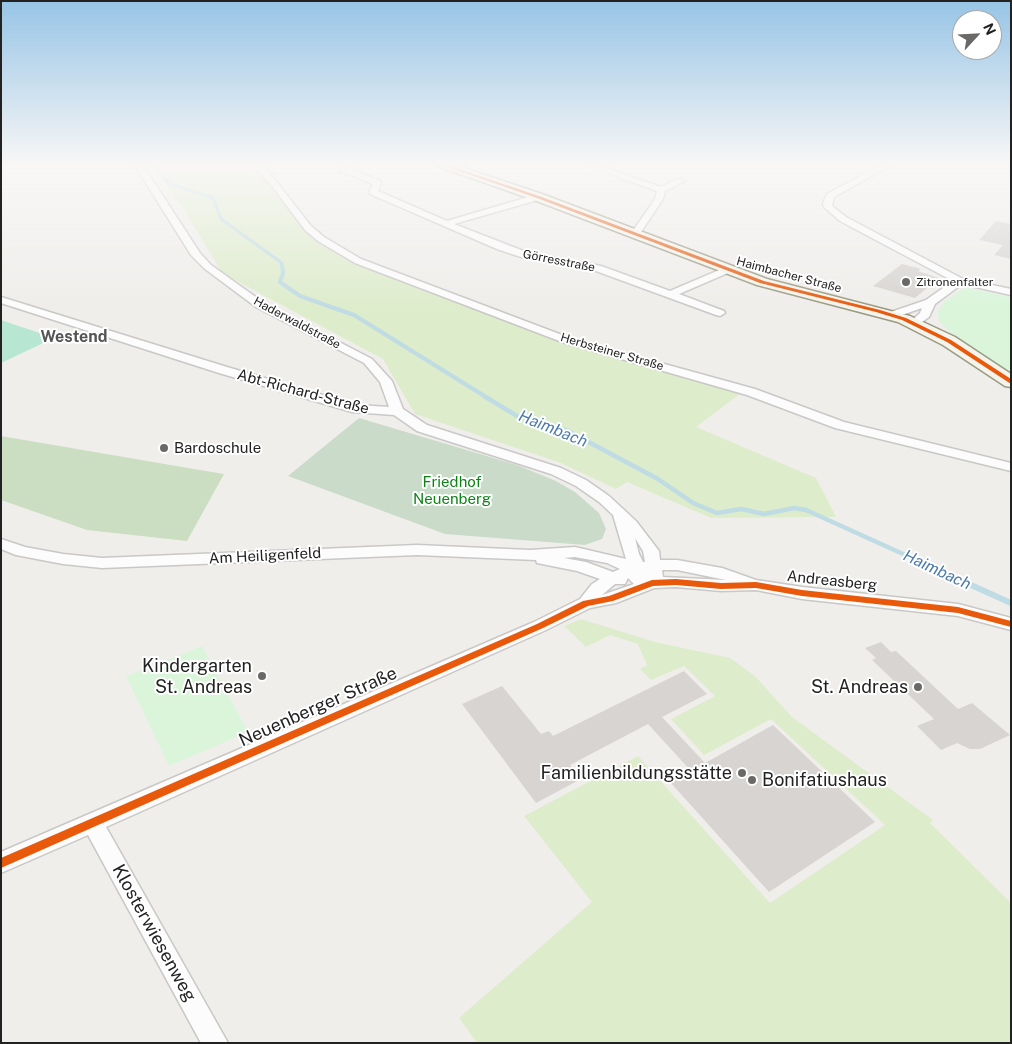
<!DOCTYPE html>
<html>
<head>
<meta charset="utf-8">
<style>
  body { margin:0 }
  #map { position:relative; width:1012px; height:1044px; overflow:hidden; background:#f0eeeb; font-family:"Public Sans",sans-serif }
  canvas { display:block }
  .frame { position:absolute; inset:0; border:2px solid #222; pointer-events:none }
  .north { position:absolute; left:952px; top:10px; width:50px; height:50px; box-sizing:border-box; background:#fff; border:1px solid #a7a7a7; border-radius:50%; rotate:65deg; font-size:14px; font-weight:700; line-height:20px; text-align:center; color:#222 }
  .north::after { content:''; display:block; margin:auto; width:18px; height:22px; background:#6a6968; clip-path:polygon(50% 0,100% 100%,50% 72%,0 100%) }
</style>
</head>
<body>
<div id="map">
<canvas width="1012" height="1044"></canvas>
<div class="frame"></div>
<div class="north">N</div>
</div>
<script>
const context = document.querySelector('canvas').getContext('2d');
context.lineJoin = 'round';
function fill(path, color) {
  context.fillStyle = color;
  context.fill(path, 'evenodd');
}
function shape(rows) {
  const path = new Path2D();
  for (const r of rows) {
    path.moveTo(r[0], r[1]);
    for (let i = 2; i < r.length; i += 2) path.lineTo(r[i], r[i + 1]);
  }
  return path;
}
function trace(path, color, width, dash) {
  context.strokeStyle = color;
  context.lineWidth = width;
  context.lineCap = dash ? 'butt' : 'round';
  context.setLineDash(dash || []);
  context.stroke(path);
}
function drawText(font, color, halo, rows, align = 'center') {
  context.font = font + ' "Public Sans",sans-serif';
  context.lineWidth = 4;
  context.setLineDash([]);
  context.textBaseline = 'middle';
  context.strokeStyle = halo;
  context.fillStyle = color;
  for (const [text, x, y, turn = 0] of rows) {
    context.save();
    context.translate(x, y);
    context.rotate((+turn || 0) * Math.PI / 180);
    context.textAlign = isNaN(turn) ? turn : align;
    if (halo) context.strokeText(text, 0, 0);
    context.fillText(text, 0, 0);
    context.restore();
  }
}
fill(shape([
  [150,164,250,164,258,170,305,223,331,243,372,264,563,341,741,393,696,427,816,478,836,517,711,518,627,482,616,489,561,463,415,414,383,359,222,273,184,210],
  [581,619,655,642,730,658,755,676,792,717,933,820,930,823,1011,903,1011,1043,477,1043,459,1018,592,902,524,816,638,756,770,903,885,825,771,719,704,755,671,719,715,696,684,666,651,680,640,669,647,665,638,644,610,635,586,647,564,626]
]), '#ddeccb');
fill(shape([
  [1,436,188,468,224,474,187,541,87,530,1,500]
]), '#cbdec1');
fill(shape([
  [359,418,517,465,556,481,575,492,599,513,606,529,602,539,585,545,445,534,288,476]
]), '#cadbca');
fill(shape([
  [968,288,1011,297,1011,373,949,331,939,321,938,311,944,302,959,291],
  [202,646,248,732,169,766,126,676]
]), '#daf5da');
fill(shape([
  [1,320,54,338,1,363]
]), '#b7e6d2');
trace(shape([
  [152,164,170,184,213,198,221,219,282,263,282,267]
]), '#bfdbe3', 3);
trace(shape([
  [282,265,283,273,280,282,300,296,354,315,486,397]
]), '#bfdbe3', 4);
trace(shape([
  [484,396,517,416,568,431,658,479,693,503,717,513,741,509,764,514,794,508,806,510,923,563]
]), '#bfdbe3', 4.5);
trace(shape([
  [920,562,1011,603]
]), '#bfdbe3', 6);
fill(shape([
  [996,221,1011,224,1011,259,994,255,1003,245,979,240],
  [902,264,921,269,918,271,939,278,915,298,873,286],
  [881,642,891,652,896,651,958,709,972,703,1010,735,980,749,970,749,957,743,941,750,917,726,934,719,872,660,876,658,865,648],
  [684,671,707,694,662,717,705,763,773,725,875,822,769,892,670,782,691,771,648,724,570,765,581,779,536,803,462,704,502,686,541,734,549,731,553,736]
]), '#d7d4d2');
const minor = shape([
  [134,164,142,164,200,253,211,265,264,303,372,359,392,381,403,409,427,425,561,468,586,480,609,496,636,521,659,551,660,560,677,560,722,568,756,580,802,587,958,604,1011,618,1011,630,958,616,802,599,756,590,721,591,676,587,654,588,616,603,590,608,546,630,106,827,228,1043,201,1043,88,835,1,873,1,852,534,622,580,599,592,584,600,579,577,571,537,563,536,560,417,555,102,568,63,564,16,555,1,549,1,539,25,547,63,554,102,558,417,545,530,550,575,547,626,559,613,515,599,502,576,486,551,474,417,431,394,415,352,412,219,373,1,303,1,297,227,367,357,405,389,407,380,382,364,363,256,307,205,269,191,255,134,164],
  [635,538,643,551,645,562,643,562,639,554,635,538],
  [575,557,607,563,620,569,613,572,586,562,564,558,575,557],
  [662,570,677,570,726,580,663,577,662,570],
  [628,578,634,584,602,595,615,584,625,584,628,578],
  [248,164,257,164,268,171,311,226,324,237,361,259,570,338,755,389,844,422,1011,463,1011,471,835,428,747,395,562,342,355,263,318,241,305,230,272,186,262,175,248,164],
  [583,164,594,164,661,187,678,179,685,181,665,191,663,199,641,232,631,236,626,233,635,228,655,199,657,191,583,164],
  [883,164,893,164,834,197,832,206,846,217,963,279,1011,289,1011,295,962,284,935,304,929,317,918,325,914,326,909,323,920,313,922,308,896,317,888,317,887,315,888,313,926,300,953,281,840,221,824,207,823,203,827,194,883,164],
  [340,167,346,167,380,181,381,183,378,191,447,221,535,195,541,195,541,199,454,224,526,252,601,266,670,291,724,268,730,268,730,272,679,294,724,311,725,313,720,316,716,315,596,271,524,258,497,249,370,194,369,192,373,184,340,171,340,167]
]);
const secondary = shape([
  [435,164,452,164,542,194,767,279,910,316,955,337,1011,374,1011,387,1005,386,943,345,898,322,757,285,534,200,437,166,435,164]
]);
trace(minor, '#c9c8c7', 3);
trace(secondary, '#999a82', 3);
fill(minor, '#fdfcfc');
fill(secondary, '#f4f4ed');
fill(shape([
  [439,164,444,164,539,196,764,281,880,310,906,318,951,340,1011,379,1011,384,947,342,902,320,876,312,760,283,537,198,439,164],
  [676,579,721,583,756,582,802,590,958,607,1011,621,1011,627,958,613,802,596,756,588,721,589,676,585,653,586,613,601,588,606,543,628,1,868,1,858,537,624,583,601,609,596,652,580,676,579]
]), '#e8590c');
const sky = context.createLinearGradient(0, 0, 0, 310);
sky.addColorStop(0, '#97c4e6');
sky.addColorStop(0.53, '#f8f7f6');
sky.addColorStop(1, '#f8f7f600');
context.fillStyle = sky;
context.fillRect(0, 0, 1012, 310);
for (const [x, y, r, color] of [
  [906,282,5,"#6a6968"],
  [164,448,5,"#6a6968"],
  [262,676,5,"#6a6968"],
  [918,687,5,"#6a6968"],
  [742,773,5,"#6a6968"],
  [752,780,5,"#6a6968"]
]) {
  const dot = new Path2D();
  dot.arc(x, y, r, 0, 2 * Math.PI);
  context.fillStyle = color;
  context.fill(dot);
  trace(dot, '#fff', 2);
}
drawText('12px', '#222', '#fff', [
  ["Görresstraße",559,261,11],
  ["Haimbacher Straße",789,275,15],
  ["Haderwaldstraße",297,323,28],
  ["Herbsteiner Straße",612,352,16]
]);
drawText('12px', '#222', '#fff', [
  ["Zitronenfalter",916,282]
], 'left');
drawText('15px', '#222', '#fff', [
  ["Abt-Richard-Straße",303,392,15],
  ["Am Heiligenfeld",265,556,-3],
  ["Andreasberg",832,581,6]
]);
drawText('15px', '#222', '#fff', [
  ["Bardoschule",174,448]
], 'left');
drawText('15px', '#0c8416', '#fff', [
  ["Friedhof",452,482],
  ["Neuenberg",452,499]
]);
drawText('bold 16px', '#555', '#fff', [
  ["Westend",74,337]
]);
drawText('italic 16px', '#4a7aab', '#fff', [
  ["Haimbach",553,429,22],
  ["Haimbach",937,570,25]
]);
drawText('18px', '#222', '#fff', [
  ["Kindergarten",252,666],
  ["St. Andreas",252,687],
  ["St. Andreas",908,687],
  ["Familienbildungsstätte",732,773],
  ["Bonifatiushaus",762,780,"left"]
], 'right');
drawText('18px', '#222', '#fff', [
  ["Neuenberger Straße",318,707,-24],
  ["Klosterwiesenweg",154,933,61]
]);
</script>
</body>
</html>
